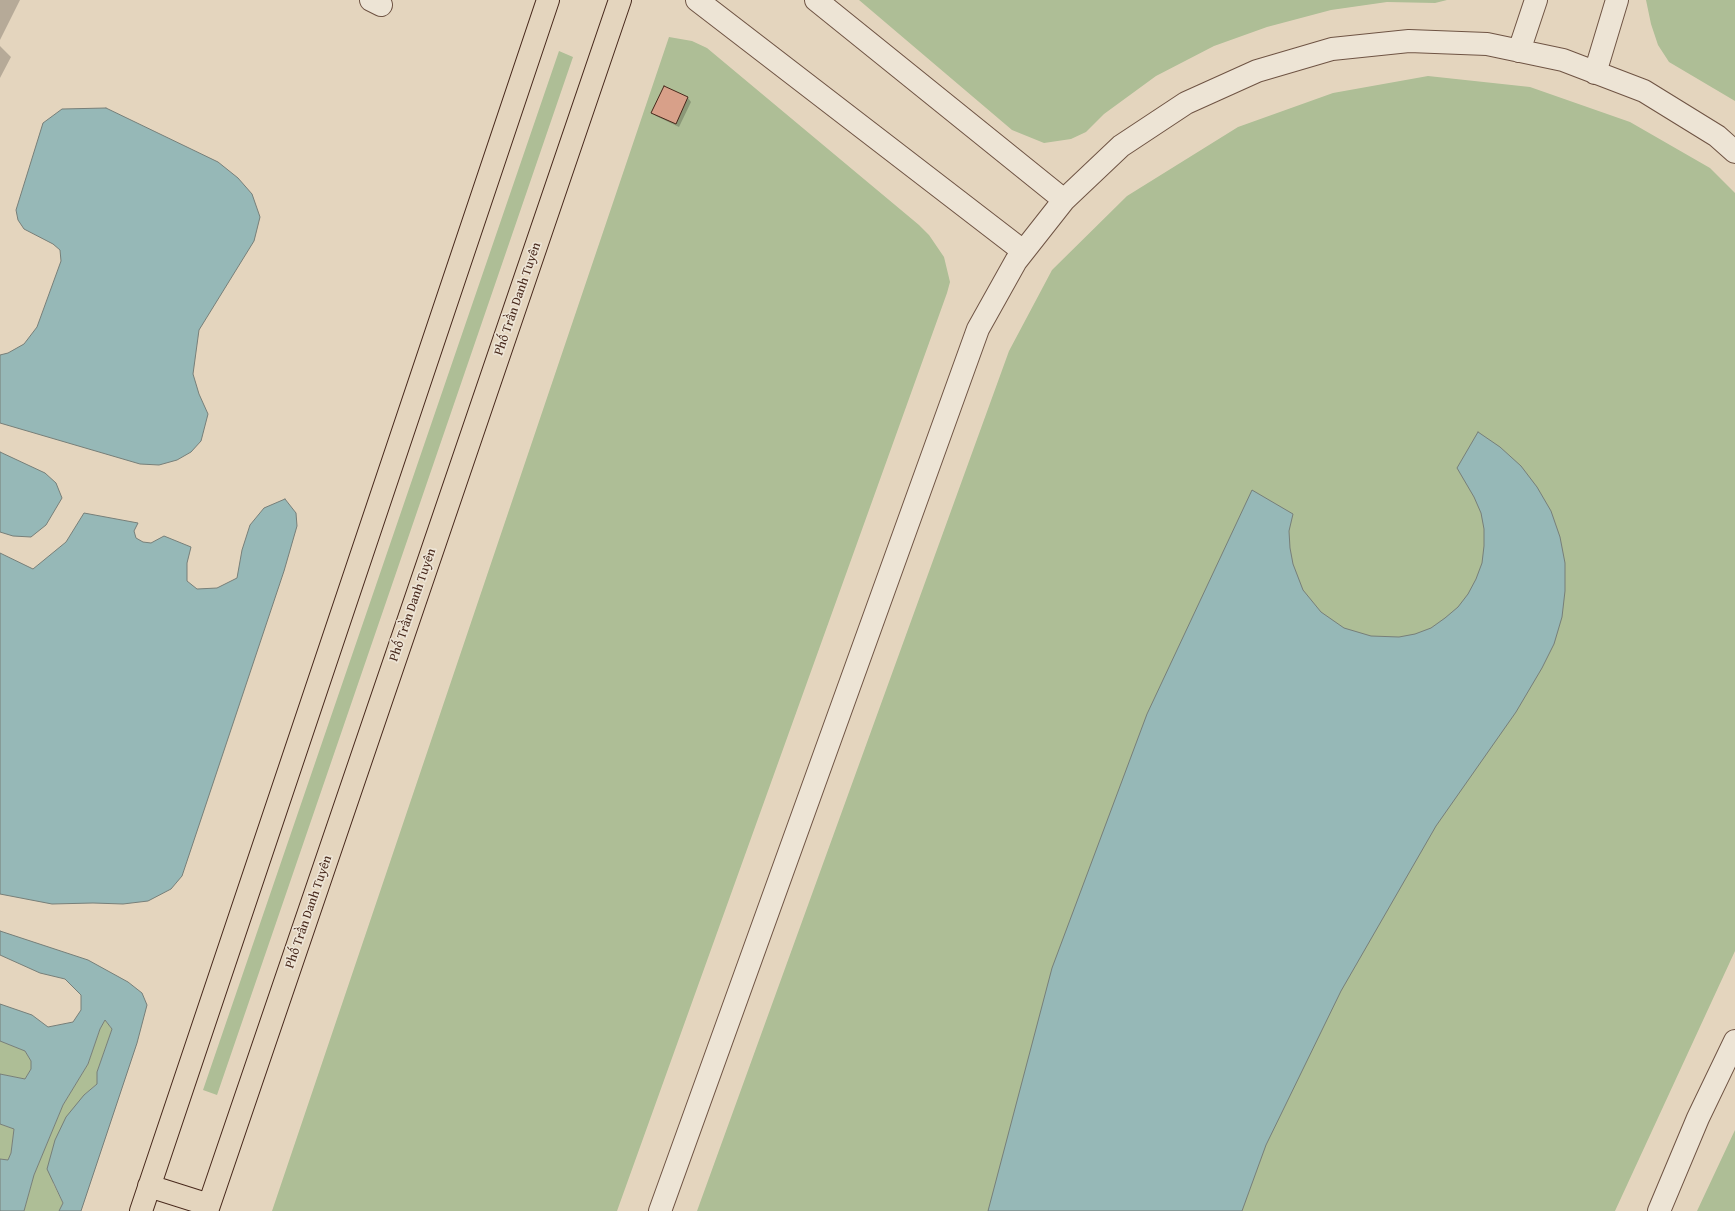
<!DOCTYPE html>
<html>
<head>
<meta charset="utf-8">
<style>
  body { margin:0 }
  canvas { display:block; background:#e4d5be }
</style>
</head>
<body>
<canvas width="1735" height="1211"></canvas>
<script>
const context = document.querySelector('canvas').getContext('2d');
context.lineJoin = 'round';
function fill(path, color) {
  context.fillStyle = color;
  context.fill(path, 'evenodd');
}
function shape(rows) {
  const path = new Path2D();
  for (const r of rows) {
    path.moveTo(r[0], r[1]);
    for (let i = 2; i < r.length; i += 2) path.lineTo(r[i], r[i + 1]);
  }
  return path;
}
function trace(path, color, width, dash) {
  context.strokeStyle = color;
  context.lineWidth = width;
  context.lineCap = dash ? 'butt' : 'round';
  context.setLineDash(dash || []);
  context.stroke(path);
}
function drawText(font, color, halo, rows, align = 'center') {
  context.font = font + ' "Gentium Book Plus",serif';
  context.lineWidth = 3.5;
  context.setLineDash([]);
  context.textBaseline = 'middle';
  context.strokeStyle = halo;
  context.fillStyle = color;
  for (const [text, x, y, turn = 0] of rows) {
    context.save();
    context.translate(x, y);
    context.rotate((+turn || 0) * Math.PI / 180);
    context.textAlign = isNaN(turn) ? turn : align;
    if (halo) context.strokeText(text, 0, 0);
    context.fillText(text, 0, 0);
    context.restore();
  }
}
fill(shape([
  [859,0,1447,0,1435,3,1387,2,1331,10,1267,27,1214,46,1156,76,1104,114,1086,132,1071,139,1044,143,1012,130],
  [1646,0,1735,0,1735,101,1669,62,1658,45,1651,24],
  [669,37,692,41,707,48,919,225,929,235,944,257,950,282,947,293,617,1211,272,1211],
  [559,51,573,57,217,1095,203,1090],
  [1428,76,1530,87,1630,122,1710,168,1735,193,1735,951,1615,1211,697,1211,1009,351,1052,270,1127,196,1238,127,1333,93],
  [105,1020,112,1029,97,1072,97,1084,84,1095,53,1183,63,1203,59,1211,24,1211,34,1175,63,1105,88,1064,100,1029],
  [0,1041,25,1051,31,1061,31,1069,25,1079,0,1074],
  [0,1124,14,1129,11,1153,8,1160,0,1159],
  [1735,1130,1735,1211,1697,1211]
]), '#aebe96');
const water = shape([
  [106,108,218,162,238,178,252,194,260,217,254,241,199,330,193,374,199,394,208,414,201,441,191,452,177,460,159,465,140,464,0,423,0,355,8,353,24,344,37,327,61,261,60,250,53,244,24,229,18,220,16,210,43,123,62,109,106,108],
  [1478,432,1500,447,1521,466,1537,487,1551,511,1560,537,1565,563,1565,591,1562,617,1554,644,1542,668,1516,712,1436,826,1341,991,1266,1145,1242,1211,988,1211,1052,968,1147,714,1252,490,1293,514,1289,531,1290,548,1293,564,1303,590,1321,612,1344,628,1371,636,1399,637,1415,634,1431,628,1445,618,1458,607,1468,594,1476,579,1482,563,1484,546,1484,529,1481,513,1474,497,1457,468,1478,432],
  [0,452,45,473,56,483,62,498,46,525,31,537,13,536,0,532,0,452],
  [285,499,296,513,297,526,284,571,182,876,171,889,148,901,123,904,93,903,52,904,0,894,0,553,33,569,66,542,84,513,138,523,134,531,136,538,143,542,151,543,164,536,191,547,187,563,187,581,197,589,217,588,237,578,242,550,250,525,264,508,285,499],
  [0,931,88,960,128,982,142,993,147,1005,137,1043,81,1211,59,1211,63,1203,47,1169,55,1140,66,1117,84,1095,97,1084,97,1072,112,1029,105,1020,100,1029,88,1064,63,1105,34,1175,24,1211,0,1211,0,1159,8,1160,11,1153,14,1129,0,1124,0,1074,25,1079,31,1069,31,1061,25,1051,0,1041,0,1004,32,1015,48,1027,73,1022,81,1010,81,995,65,979,40,973,0,955,0,931]
]);
fill(water, '#96b8b7');
trace(water, '#777f79', 1);
fill(shape([
  [0,0,20,0,0,40],
  [0,46,11,57,0,78],
  [664,87,688,98,691,102,679,127,656,116,652,112]
]), '#0003');
const building = shape([
  [664,86,688,97,676,124,651,113,664,86]
]);
fill(building, '#d8a089');
trace(building, '#48291c', 1);
const minor = shape([
  [697,0,1023,251],
  [816,0,1064,200],
  [1519,51,1536,0],
  [1595,73,1617,0],
  [660,1211,978,329,1016,261,1064,200,1121,146,1186,103,1257,71,1332,49,1409,41,1487,44,1563,60,1644,91,1717,136,1735,152],
  [1659,1211,1698,1118,1735,1041]
]);
const tertiary = shape([
  [371,0,381,5]
]);
const primary = shape([
  [149,1186,209,1205],
  [141,1211,548,0],
  [207,1211,620,0]
]);
trace(minor, '#6f5444', 24);
trace(tertiary, '#6f5444', 24);
trace(primary, '#48291c', 24);
trace(minor, '#ede4d5', 22);
trace(tertiary, '#ede4d5', 22);
trace(primary, '#e4d5be', 22);
drawText('13px', '#48291c', '#ede4d5', [
  ["Phố Trần Danh Tuyên",518,299,-71],
  ["Phố Trần Danh Tuyên",413,605,-71],
  ["Phố Trần Danh Tuyên",309,912,-71]
]);
</script>
</body>
</html>
